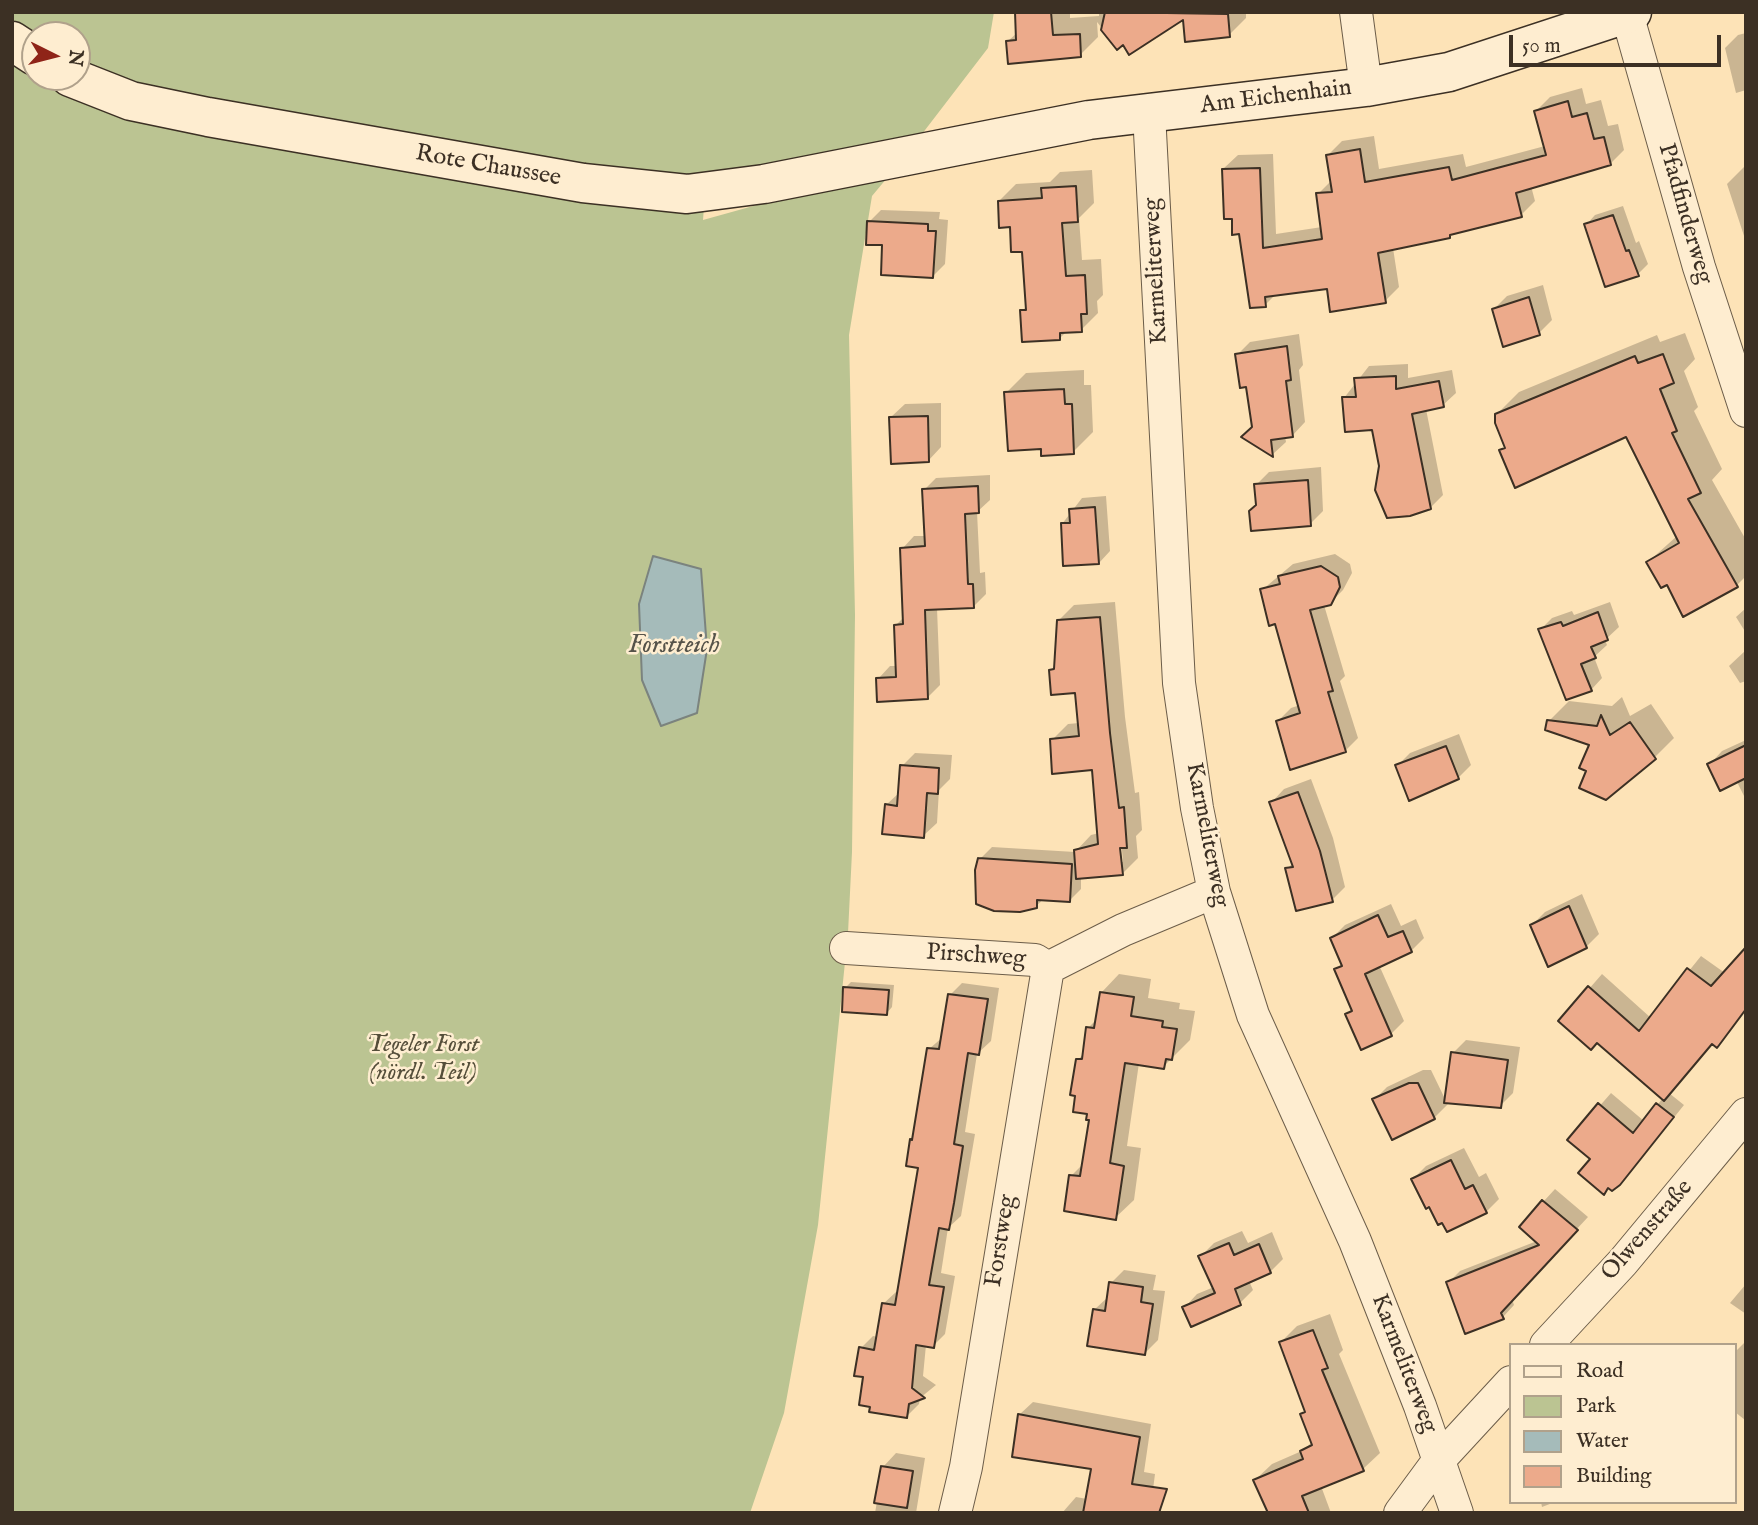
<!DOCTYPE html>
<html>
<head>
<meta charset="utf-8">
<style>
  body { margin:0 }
  #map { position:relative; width:1758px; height:1525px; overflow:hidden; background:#fde3b7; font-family:"IM FELL English",serif }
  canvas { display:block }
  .frame { position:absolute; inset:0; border:14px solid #3c3024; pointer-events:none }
  .legend { position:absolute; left:1509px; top:1343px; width:228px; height:161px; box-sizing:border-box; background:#feedd0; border:2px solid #b0a18b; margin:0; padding:9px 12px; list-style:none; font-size:21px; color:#3c3024 }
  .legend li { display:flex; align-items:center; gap:14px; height:35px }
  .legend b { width:35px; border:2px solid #b0a18b }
  .north { position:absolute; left:21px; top:21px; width:70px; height:70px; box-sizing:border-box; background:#feedd0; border:2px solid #b0a18b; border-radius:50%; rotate:96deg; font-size:19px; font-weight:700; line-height:28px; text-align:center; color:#3c3024 }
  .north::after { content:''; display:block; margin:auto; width:24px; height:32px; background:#8f2418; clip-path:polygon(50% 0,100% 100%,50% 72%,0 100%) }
  .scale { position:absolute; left:1509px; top:35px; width:212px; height:32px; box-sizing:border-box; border:4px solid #3c3024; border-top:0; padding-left:9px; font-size:21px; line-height:24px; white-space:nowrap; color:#3c3024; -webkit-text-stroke:5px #feedd0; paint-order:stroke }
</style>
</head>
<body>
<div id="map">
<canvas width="1758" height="1525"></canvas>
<div class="frame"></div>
<ul class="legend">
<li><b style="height:9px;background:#feedd0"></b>Road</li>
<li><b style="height:19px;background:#bbc492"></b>Park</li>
<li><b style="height:19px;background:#a5bbba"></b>Water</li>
<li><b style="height:19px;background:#ecaa8b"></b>Building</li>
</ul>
<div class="north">N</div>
<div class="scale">50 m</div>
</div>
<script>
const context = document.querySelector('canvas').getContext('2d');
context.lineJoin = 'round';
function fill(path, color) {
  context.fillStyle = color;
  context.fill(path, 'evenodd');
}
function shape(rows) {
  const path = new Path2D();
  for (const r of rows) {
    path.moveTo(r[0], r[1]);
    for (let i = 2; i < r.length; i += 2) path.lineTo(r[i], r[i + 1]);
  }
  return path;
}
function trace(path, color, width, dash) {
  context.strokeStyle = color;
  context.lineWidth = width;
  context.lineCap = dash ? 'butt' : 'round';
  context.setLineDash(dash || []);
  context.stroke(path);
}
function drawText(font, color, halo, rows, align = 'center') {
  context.font = font + ' "IM FELL English",serif';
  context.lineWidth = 5;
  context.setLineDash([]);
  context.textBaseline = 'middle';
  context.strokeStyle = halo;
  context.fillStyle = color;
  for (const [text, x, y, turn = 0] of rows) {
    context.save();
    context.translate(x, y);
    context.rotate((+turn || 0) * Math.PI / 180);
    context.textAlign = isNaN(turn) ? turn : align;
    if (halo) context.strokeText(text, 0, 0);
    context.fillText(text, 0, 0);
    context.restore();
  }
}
fill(shape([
  [12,12,994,12,988,48,922,134,706,181,703,220,897,166,872,196,849,335,855,615,852,852,848,933,818,1225,784,1413,750,1513,12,1513],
  [35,35,77,35,77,77,35,77]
]), '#bbc492');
const water = shape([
  [653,556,701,569,707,649,697,713,661,726,642,680,639,604,653,556]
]);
fill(water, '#a5bbba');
trace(water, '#7b837e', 2);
fill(shape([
  [1018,12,1070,12,1070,18,1099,16,1099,12,1246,12,1246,18,1229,35,1184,17,1117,47,1097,22,1098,37,1080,55,1008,41,1018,32],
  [1746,33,1746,90,1736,93,1725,48,1738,35],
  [1582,88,1586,104,1601,100,1608,126,1618,124,1624,150,1610,164,1531,186,1535,201,1521,215,1453,233,1449,236,1393,248,1399,287,1385,301,1328,287,1276,294,1265,305,1234,217,1223,169,1238,155,1273,154,1276,234,1322,227,1318,194,1332,180,1328,155,1342,141,1374,136,1379,169,1463,154,1466,167,1545,146,1536,111,1550,97],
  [1744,167,1746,167,1746,242,1727,184],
  [1092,170,1094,203,1079,218,1082,260,1101,259,1103,295,1097,301,1098,313,1081,330,1067,331,1060,338,1022,311,1027,306,1024,250,999,201,1016,184,1050,182,1060,172],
  [1623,206,1636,243,1639,241,1648,264,1638,274,1586,225,1595,215],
  [881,210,940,212,939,219,948,220,945,264,933,276,884,244,869,222],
  [1543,285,1552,320,1539,333,1494,309,1507,296],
  [1685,333,1695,359,1684,371,1698,407,1694,411,1722,469,1712,480,1746,540,1746,576,1737,585,1667,583,1648,562,1677,536,1627,434,1501,451,1506,446,1496,415,1519,392,1657,335,1660,342],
  [1299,334,1303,365,1299,370,1305,422,1292,436,1285,436,1286,442,1273,454,1244,437,1253,427,1247,385,1237,355,1250,342],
  [1408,364,1408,378,1452,370,1456,393,1443,405,1426,409,1443,495,1430,508,1381,466,1374,428,1344,398,1369,366],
  [1084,370,1084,385,1091,385,1093,432,1073,452,1042,447,1006,393,1026,373],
  [941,403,941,447,928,461,891,417,905,404],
  [1321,467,1323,511,1310,524,1257,505,1256,485,1269,472],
  [990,475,990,500,977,512,980,573,985,572,986,594,974,606,937,608,940,685,928,697,878,679,890,666,897,666,895,626,905,616,902,549,914,536,926,536,924,490,936,478],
  [1106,496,1110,551,1099,563,1062,524,1082,498],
  [1335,554,1350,564,1352,573,1343,590,1330,603,1324,605,1345,676,1340,681,1358,738,1345,751,1278,721,1291,708,1300,705,1277,622,1262,590,1293,564],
  [1115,602,1125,717,1135,793,1139,792,1142,830,1136,836,1138,858,1122,874,1081,877,1081,889,1069,901,1044,899,1036,906,980,859,992,847,1075,852,1091,835,1099,833,1093,768,1052,740,1068,724,1079,723,1077,691,1051,670,1056,665,1058,621,1074,605],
  [1118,839,1121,839,1123,862,1120,862],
  [1610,602,1619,627,1605,640,1607,645,1594,657,1602,678,1591,690,1540,630,1552,618,1572,611,1574,615],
  [1746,608,1746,633,1736,617],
  [1746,650,1746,681,1740,683,1729,666],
  [1622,697,1630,716,1651,704,1674,738,1654,758,1589,770,1591,744,1549,721,1569,701,1612,706],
  [1459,734,1471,765,1458,778,1397,766,1410,753],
  [1746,740,1746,797,1745,798,1736,780,1709,765,1722,751],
  [915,753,952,755,950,779,939,790,937,823,923,836,886,805,900,792,902,766],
  [1311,779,1333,838,1345,887,1332,900,1287,869,1293,863,1271,803,1284,789],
  [1582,894,1599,934,1586,947,1532,925,1545,912],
  [1391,904,1401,926,1416,919,1424,938,1411,951,1379,965,1404,1021,1391,1034,1347,1015,1353,1008,1337,969,1343,963,1332,938,1345,925],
  [1746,950,1746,1011,1730,1032,1717,1045,1713,1043,1669,1093,1684,1105,1631,1171,1604,1193,1592,1159,1570,1140,1611,1093,1644,1121,1663,1098,1597,1041,1561,1021,1602,974,1651,1018,1701,956,1725,973],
  [1119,974,1151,979,1148,998,1180,1003,1179,1009,1195,1011,1190,1040,1163,1067,1139,1063,1127,1146,1141,1148,1134,1200,1115,1218,1071,1176,1084,1163,1091,1119,1078,1060,1084,1053,1088,1028,1097,1019,1101,993],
  [851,982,894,985,892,1007,886,1014,845,988],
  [962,983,999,988,991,1041,977,1054,965,1132,975,1134,961,1216,948,1228,941,1273,955,1276,945,1334,933,1346,926,1345,923,1376,936,1385,920,1398,919,1404,907,1416,865,1376,861,1348,873,1336,878,1337,883,1304,896,1292,899,1292,920,1166,929,1049,943,1037,950,995],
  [1466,1040,1520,1047,1513,1093,1500,1106,1446,1101,1448,1104,1434,1118,1393,1138,1374,1100,1387,1087,1423,1070,1431,1070,1446,1101,1453,1053],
  [1464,1148,1479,1177,1486,1173,1499,1199,1486,1212,1430,1205,1413,1179,1426,1166],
  [1555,1189,1588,1217,1512,1299,1514,1305,1503,1317,1448,1283,1460,1271,1537,1241,1521,1226],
  [1242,1231,1248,1243,1272,1232,1283,1259,1270,1272,1249,1281,1253,1290,1240,1303,1184,1308,1197,1294,1214,1287,1201,1256,1214,1243],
  [1124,1270,1156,1275,1153,1290,1165,1291,1158,1340,1145,1353,1094,1310,1108,1297,1111,1283],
  [1746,1284,1746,1314,1730,1303],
  [1330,1314,1343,1350,1339,1354,1380,1453,1363,1469,1321,1486,1331,1513,1269,1513,1255,1480,1272,1464,1304,1450,1313,1441,1307,1411,1281,1342,1297,1326],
  [1745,1342,1746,1419,1745,1420,1735,1412,1735,1352],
  [1033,1402,1151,1424,1144,1472,1155,1474,1150,1513,1062,1513,1076,1497,1087,1499,1093,1468,1020,1414],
  [896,1453,925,1458,916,1513,875,1513,883,1467],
  [1541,1502,1555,1502,1542,1507]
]), '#0003');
const building = shape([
  [1015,12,1051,12,1053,35,1080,34,1081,57,1008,64,1006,41,1016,40,1015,12],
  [1105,12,1228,14,1230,37,1185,42,1183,20,1129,55,1123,45,1117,50,1101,30,1105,12],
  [1568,101,1572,117,1587,113,1594,139,1604,137,1611,165,1516,193,1522,217,1450,235,1450,238,1378,253,1386,303,1330,312,1327,289,1265,297,1266,307,1250,308,1239,234,1232,235,1232,219,1224,219,1222,169,1260,168,1263,248,1322,239,1316,193,1332,192,1326,155,1360,149,1365,182,1449,167,1452,180,1546,155,1534,111,1568,101],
  [1076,186,1078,222,1062,223,1066,276,1085,275,1087,314,1081,314,1082,332,1060,333,1060,340,1022,342,1020,310,1026,310,1022,252,1011,252,1010,227,999,228,998,201,1042,198,1041,188,1076,186],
  [1613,215,1626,251,1629,250,1639,276,1605,287,1584,224,1613,215],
  [867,221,928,224,928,231,936,231,933,278,881,275,882,245,866,245,867,221],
  [1529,297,1540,335,1503,347,1492,309,1529,297],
  [1287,346,1291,380,1286,381,1293,437,1271,440,1273,457,1241,437,1252,427,1246,387,1240,388,1235,354,1287,346],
  [1663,354,1674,383,1660,389,1677,431,1672,433,1701,493,1688,499,1738,587,1683,617,1667,585,1661,588,1646,562,1679,543,1626,437,1515,488,1499,450,1505,448,1495,423,1495,414,1635,356,1638,363,1663,354],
  [1396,376,1396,389,1439,381,1444,407,1412,414,1431,509,1410,516,1387,518,1375,490,1379,466,1372,430,1345,432,1342,397,1356,397,1354,378,1396,376],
  [1064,389,1065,404,1072,404,1074,454,1041,456,1041,449,1008,451,1004,392,1064,389],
  [928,416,929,462,891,464,889,417,928,416],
  [1308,480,1311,526,1251,531,1249,511,1256,505,1254,484,1308,480],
  [978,486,979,513,965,514,968,584,973,584,974,608,925,610,928,699,877,702,876,678,896,677,894,625,903,624,900,548,925,546,922,489,978,486],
  [1095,507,1099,564,1063,566,1061,523,1070,523,1069,509,1095,507],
  [1321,566,1338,577,1340,587,1331,605,1310,610,1333,691,1328,692,1346,752,1290,770,1276,721,1300,713,1275,624,1269,626,1260,589,1280,584,1278,576,1321,566],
  [1598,612,1608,640,1591,647,1596,658,1581,664,1592,691,1566,700,1538,629,1561,622,1563,626,1598,612],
  [1100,617,1110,733,1119,808,1124,807,1127,848,1120,848,1123,875,1076,879,1074,850,1098,844,1092,770,1052,774,1050,739,1079,736,1075,693,1051,695,1049,670,1054,669,1057,620,1100,617],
  [1601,715,1610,735,1630,722,1656,759,1606,800,1579,788,1586,771,1579,768,1589,745,1545,730,1547,720,1597,726,1601,715],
  [1746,745,1746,778,1720,791,1707,764,1746,745],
  [1446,746,1459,779,1409,801,1395,765,1446,746],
  [900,765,939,768,938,794,927,793,924,838,882,834,885,804,897,806,900,765],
  [1298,792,1320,851,1333,902,1296,911,1285,868,1293,867,1269,802,1298,792],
  [978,858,1072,864,1070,902,1037,900,1037,908,1020,912,994,911,976,904,975,870,978,858],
  [1569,906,1587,948,1548,967,1530,925,1569,906],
  [1378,915,1388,937,1403,931,1412,952,1365,974,1392,1036,1361,1050,1345,1014,1352,1011,1334,969,1342,966,1330,938,1378,915],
  [1746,947,1746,1009,1717,1048,1712,1044,1664,1101,1597,1043,1591,1050,1558,1021,1588,986,1639,1031,1687,968,1711,986,1746,947],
  [843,987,889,990,887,1015,842,1012,843,987],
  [1100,992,1134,997,1131,1016,1163,1021,1162,1027,1177,1029,1172,1060,1166,1059,1164,1069,1125,1063,1110,1163,1124,1166,1116,1220,1064,1211,1069,1175,1080,1176,1089,1120,1086,1120,1087,1114,1073,1112,1075,1096,1070,1095,1076,1059,1082,1059,1086,1027,1094,1028,1100,992],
  [948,994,988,999,979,1055,968,1053,954,1144,963,1146,954,1203,949,1230,939,1228,929,1285,944,1287,934,1348,916,1345,912,1388,925,1398,909,1404,907,1418,869,1412,870,1407,859,1405,863,1377,854,1376,859,1347,874,1350,882,1303,895,1305,918,1168,906,1166,910,1139,912,1140,927,1048,939,1049,948,994],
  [1451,1052,1508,1060,1501,1108,1444,1103,1451,1052],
  [1409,1083,1418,1083,1435,1119,1392,1140,1372,1099,1409,1083],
  [1598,1103,1633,1133,1656,1103,1674,1117,1620,1185,1612,1191,1608,1188,1604,1195,1578,1173,1590,1159,1567,1140,1598,1103],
  [1451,1160,1465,1189,1473,1185,1487,1213,1447,1232,1442,1223,1438,1225,1429,1207,1426,1209,1411,1179,1451,1160],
  [1542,1200,1578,1230,1501,1313,1504,1319,1465,1334,1446,1282,1539,1245,1519,1227,1542,1200],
  [1229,1243,1234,1255,1259,1244,1271,1273,1235,1289,1241,1305,1191,1327,1182,1307,1215,1293,1198,1256,1229,1243],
  [1109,1282,1143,1287,1141,1302,1153,1304,1145,1355,1087,1346,1093,1309,1105,1311,1109,1282],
  [1313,1330,1328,1368,1322,1370,1364,1471,1302,1496,1309,1513,1268,1513,1253,1480,1303,1459,1300,1451,1312,1445,1300,1414,1305,1412,1279,1342,1313,1330],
  [1018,1414,1140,1437,1132,1484,1167,1489,1159,1513,1083,1513,1091,1469,1012,1457,1018,1414],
  [881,1466,913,1471,907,1508,874,1503,881,1466]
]);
fill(building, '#ecaa8b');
trace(building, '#3c3024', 2);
const street = shape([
  [1356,12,1366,87],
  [1627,14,1699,267,1746,411],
  [1149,113,1179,683,1197,808,1214,892,1253,1015,1355,1241,1420,1406,1457,1513],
  [846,948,1035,960,1048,968],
  [1048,968,1123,930,1214,892],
  [1546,1345,1623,1262,1746,1114],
  [955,1513,966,1467,1048,968],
  [1400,1513,1439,1460,1511,1382]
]);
const secondary = shape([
  [12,41,35,56],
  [70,77,131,101,208,117,583,183,687,194,764,184,1089,120,1366,87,1449,72,1632,12]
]);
trace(street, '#6c5d49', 34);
trace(secondary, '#3c3024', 41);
trace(street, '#feedd0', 32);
trace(secondary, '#feedd0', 38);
drawText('24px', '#3c3024', '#feedd0', [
  ["Am Eichenhain",1276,98,-7],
  ["Rote Chaussee",488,167,10],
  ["Pfadfinderweg",1684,214,74],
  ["Karmeliterweg",1157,271,-93],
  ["Karmeliterweg",1206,835,79],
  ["Pirschweg",976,957,4],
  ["Olwenstraße",1648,1231,-49],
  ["Forstweg",1002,1241,-81],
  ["Karmeliterweg",1403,1364,69]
]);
drawText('italic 24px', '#554e3a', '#feedd0', [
  ["Tegeler Forst",423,1046],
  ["(nördl. Teil)",423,1074]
]);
drawText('italic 26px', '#56534a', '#feedd0', [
  ["Forstteich",674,647]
]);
</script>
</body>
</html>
